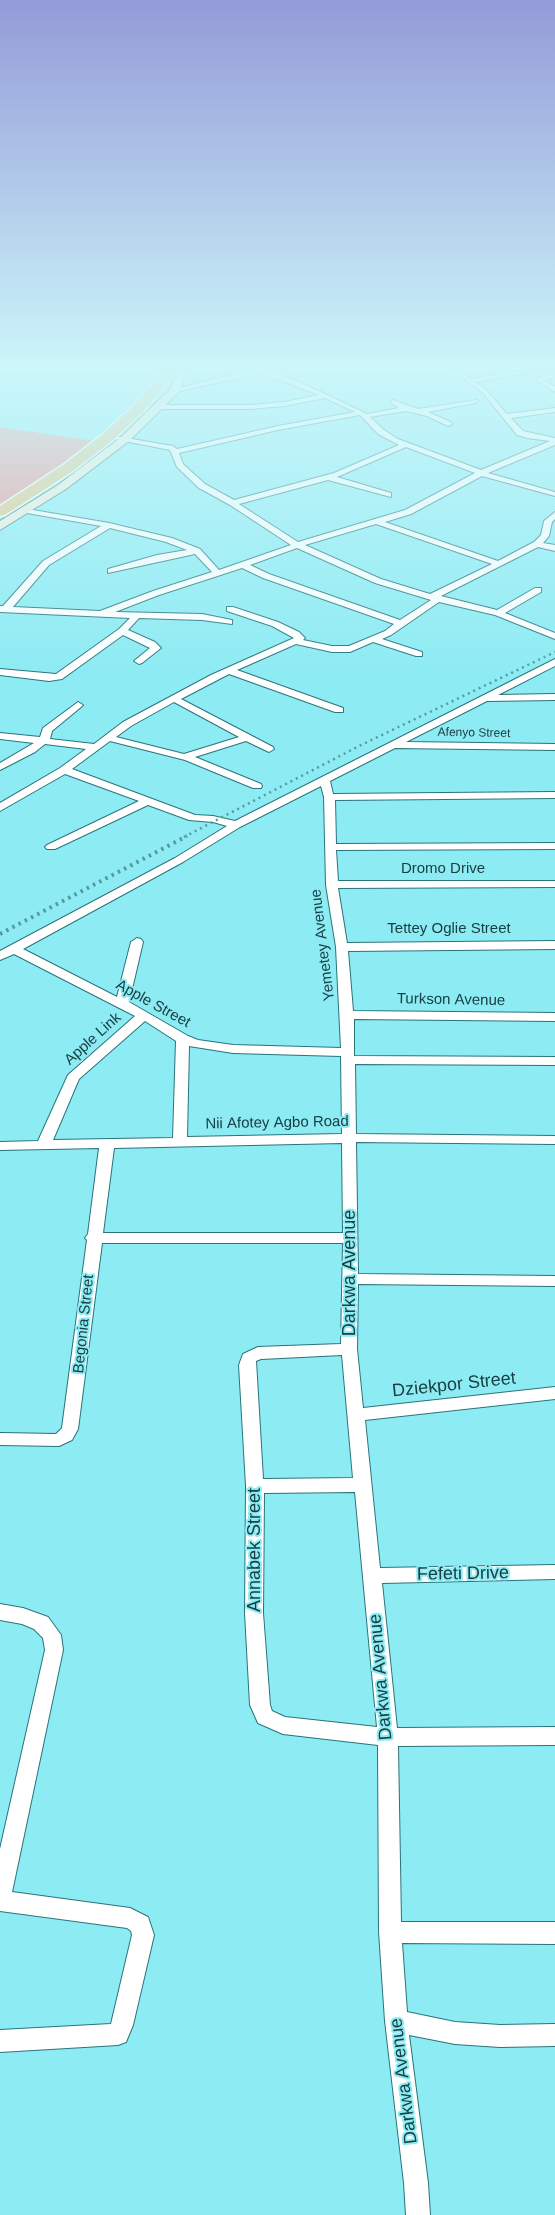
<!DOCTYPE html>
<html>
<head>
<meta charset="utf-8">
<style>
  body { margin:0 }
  canvas { display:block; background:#8debf3 }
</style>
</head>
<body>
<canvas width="555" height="2215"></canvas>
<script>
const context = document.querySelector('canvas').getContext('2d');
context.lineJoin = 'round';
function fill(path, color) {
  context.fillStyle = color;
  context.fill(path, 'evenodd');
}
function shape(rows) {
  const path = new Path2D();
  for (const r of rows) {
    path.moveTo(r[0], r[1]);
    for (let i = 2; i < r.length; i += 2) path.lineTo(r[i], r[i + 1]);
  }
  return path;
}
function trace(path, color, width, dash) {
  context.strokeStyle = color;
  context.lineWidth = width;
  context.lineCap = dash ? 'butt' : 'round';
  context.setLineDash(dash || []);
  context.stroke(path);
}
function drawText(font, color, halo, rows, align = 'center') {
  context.font = font + ' Arial,sans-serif';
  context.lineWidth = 4;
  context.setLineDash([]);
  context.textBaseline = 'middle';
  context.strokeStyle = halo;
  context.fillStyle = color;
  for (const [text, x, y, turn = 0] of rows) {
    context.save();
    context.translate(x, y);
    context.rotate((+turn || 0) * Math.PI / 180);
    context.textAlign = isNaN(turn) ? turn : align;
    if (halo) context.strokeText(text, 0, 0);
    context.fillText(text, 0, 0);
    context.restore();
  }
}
fill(shape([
  [0,427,94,441,45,478,0,507]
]), '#f4908c');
const street = shape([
  [280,365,297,365,270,371,304,384,367,414,399,408,391,403,391,401,393,400,418,409,477,400,478,401,475,403,428,412,451,422,452,424,448,426,427,416,406,411,370,417,384,430,398,439,481,470,550,441,527,438,517,435,483,393,445,365,453,365,471,379,555,365,555,368,476,382,487,391,507,414,555,408,555,412,511,418,523,431,555,438,555,445,488,473,555,492,555,496,482,476,411,514,385,522,498,561,534,542,541,535,544,521,555,512,555,519,552,522,549,536,543,543,555,545,555,551,538,547,441,596,497,610,535,588,541,588,541,592,505,613,555,633,555,639,495,615,439,602,391,635,382,639,422,652,422,656,416,656,373,642,350,652,332,652,296,644,237,670,343,708,343,712,335,712,229,674,181,699,273,747,274,749,269,752,246,741,195,757,261,784,262,786,261,788,253,788,185,760,110,741,72,769,195,815,213,816,235,821,555,659,555,666,498,695,555,694,555,700,487,701,406,742,555,744,555,750,395,748,330,781,333,794,555,792,555,798,335,800,336,844,555,843,555,849,336,850,338,881,555,881,555,887,338,888,347,943,555,941,555,949,348,951,353,1011,555,1013,555,1021,354,1019,354,1056,555,1057,555,1065,355,1064,356,1134,555,1136,555,1144,356,1142,358,1274,555,1276,555,1286,358,1284,357,1349,363,1408,555,1387,555,1399,365,1420,380,1568,555,1565,555,1579,382,1583,397,1728,555,1727,555,1745,398,1746,401,1922,555,1922,555,1944,402,1943,407,2012,455,2022,500,2025,555,2024,555,2046,500,2047,455,2044,409,2035,428,2183,430,2215,406,2215,404,2183,385,2021,379,1932,378,1745,283,1734,258,1723,250,1705,245,1613,246,1486,239,1365,243,1354,258,1347,341,1344,343,1243,102,1243,78,1429,72,1440,59,1446,0,1445,0,1433,56,1434,62,1428,87,1240,85,1238,88,1234,99,1148,0,1150,0,1142,38,1141,68,1075,135,1016,14,954,0,960,0,951,175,858,227,826,213,822,189,820,148,805,55,849,47,849,45,847,47,845,139,801,65,774,0,811,0,803,60,768,86,749,45,744,35,752,0,770,0,763,34,743,0,739,0,733,40,737,43,728,78,702,83,705,81,707,52,731,50,739,94,744,123,722,211,675,294,638,272,626,227,611,227,607,233,607,278,622,299,632,305,638,303,640,332,646,349,646,385,631,394,624,263,578,242,568,159,595,115,612,202,614,232,620,232,624,202,620,139,618,128,630,155,642,161,648,142,663,139,664,134,661,150,648,123,635,62,679,49,681,0,675,0,669,56,674,119,629,130,618,0,612,0,606,3,606,43,561,101,526,27,513,23,511,27,509,109,523,172,538,200,549,219,570,291,545,230,505,199,488,177,467,170,450,104,437,108,435,173,446,177,449,278,426,355,412,325,398,284,406,250,409,158,409,154,407,158,405,250,405,284,402,319,395,261,373,175,392,172,390,237,373,280,365],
  [360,415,378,434,399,445,334,473,234,500,205,484,183,464,179,453,278,430,360,415],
  [406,447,475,473,405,510,298,542,239,504,328,480,391,497,391,493,337,477,406,447],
  [376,524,492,564,430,594,381,579,305,545,376,524],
  [110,528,166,542,187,550,157,555,108,569,108,573,195,554,212,572,153,591,100,611,13,607,49,565,110,528],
  [297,548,375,583,431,600,400,620,269,574,250,565,297,548],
  [174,702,239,737,184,754,116,737,131,726,174,702],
  [321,786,324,797,326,885,336,947,341,1048,233,1045,198,1040,188,1036,129,1002,143,942,141,939,137,938,131,942,117,997,23,949,183,862,240,827,321,786],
  [145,1021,176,1041,173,1138,53,1140,79,1079,145,1021],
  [189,1046,233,1053,341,1056,342,1134,187,1137,189,1046],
  [342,1143,343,1233,103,1233,114,1148,342,1143],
  [342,1355,353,1478,263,1479,256,1361,261,1359,342,1355],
  [355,1492,377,1727,285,1717,272,1711,270,1705,263,1613,264,1493,355,1492],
  [555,373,555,377,544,380,555,387,555,392,535,379,555,373],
  [0,1604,23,1608,48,1617,61,1635,63,1650,12,1892,130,1908,148,1917,154,1935,133,2025,126,2042,118,2045,0,2052,0,2030,111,2024,132,1935,131,1931,127,1928,0,1911,0,1849,45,1650,43,1638,34,1629,22,1624,0,1620,0,1604]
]);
const secondary = shape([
  [183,365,193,365,186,375,179,392,129,441,66,489,0,530,0,521,58,485,121,437,170,389,176,374,183,365]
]);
const highway = shape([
  [168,365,181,365,145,410,113,440,73,471,5,515,0,516,0,506,63,465,103,434,135,404,168,365]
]);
trace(street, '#2a747a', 2);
trace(secondary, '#2a747a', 2);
trace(highway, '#fff', 3);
fill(street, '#fff');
fill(secondary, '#f8edd8');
fill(highway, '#e7c27d');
trace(shape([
  [184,837,361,745,555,652]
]), '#559a9f', 2.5, [2, 4]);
trace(shape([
  [0,934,187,836]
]), '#559a9f', 4, [2.5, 4.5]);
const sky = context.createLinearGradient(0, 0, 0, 676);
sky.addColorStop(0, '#949bd8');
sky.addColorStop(0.54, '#ccf6fa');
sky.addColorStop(1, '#ccf6fa00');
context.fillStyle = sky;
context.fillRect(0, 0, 555, 676);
drawText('12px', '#184043', '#8debf3', [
  ["Afenyo Street",474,733,1]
]);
drawText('15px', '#184043', '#8debf3', [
  ["Dromo Drive",443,869],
  ["Tettey Oglie Street",449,929],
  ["Yemetey Avenue",323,945,-97],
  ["Turkson Avenue",451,1000,1],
  ["Apple Street",153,1004,29],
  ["Apple Link",93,1039,-42],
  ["Nii Afotey Agbo Road",277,1123,-1],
  ["Begonia Street",84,1324,-84]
]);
drawText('18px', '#184043', '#8debf3', [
  ["Darkwa Avenue",350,1273,-90],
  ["Dziekpor Street",454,1385,-6],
  ["Annabek Street",255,1550,-90],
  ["Fefeti Drive",463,1574,-1],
  ["Darkwa Avenue",381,1677,-95],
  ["Darkwa Avenue",404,2081,-97]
]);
</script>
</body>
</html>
